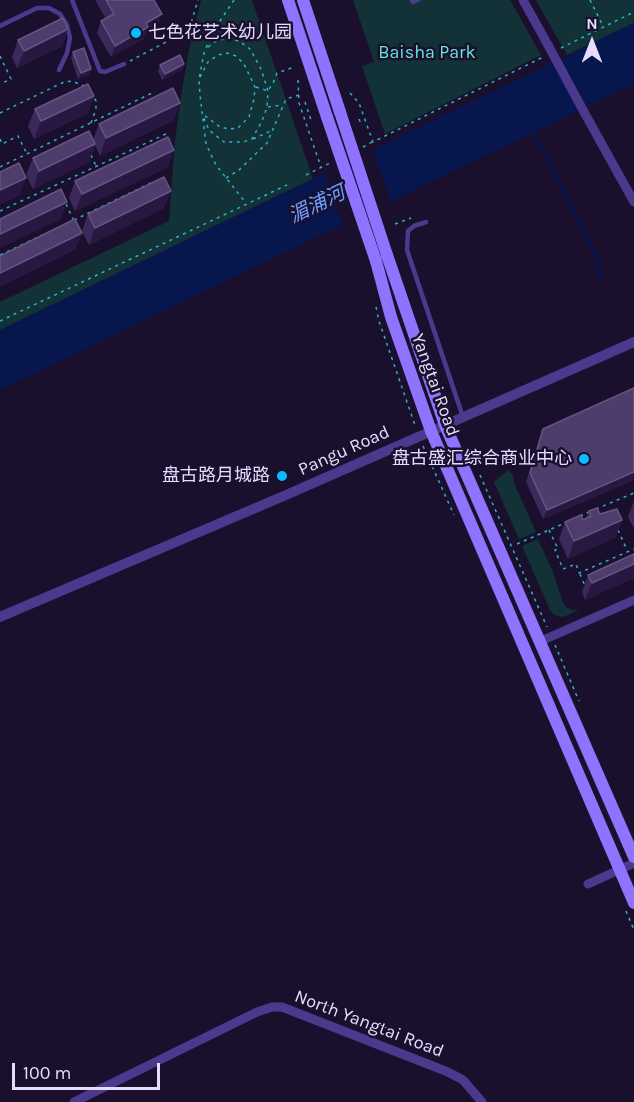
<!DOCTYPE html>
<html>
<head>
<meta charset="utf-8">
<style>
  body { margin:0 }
  #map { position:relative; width:634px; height:1102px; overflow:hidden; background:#1a102d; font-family:Karla,sans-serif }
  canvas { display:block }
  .north { position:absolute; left:562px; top:12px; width:60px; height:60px; -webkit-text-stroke:4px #1a102d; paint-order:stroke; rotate:0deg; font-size:16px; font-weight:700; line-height:24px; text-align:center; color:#e6dcff }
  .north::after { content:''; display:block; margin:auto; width:21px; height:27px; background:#e6dcff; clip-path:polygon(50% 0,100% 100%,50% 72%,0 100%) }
  .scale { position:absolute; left:12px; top:1063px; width:148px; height:27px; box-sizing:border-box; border:3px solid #e6dcff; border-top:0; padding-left:8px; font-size:18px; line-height:21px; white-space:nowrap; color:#e6dcff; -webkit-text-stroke:4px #1a102d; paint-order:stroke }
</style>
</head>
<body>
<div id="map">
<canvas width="634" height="1102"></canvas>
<div class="north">N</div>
<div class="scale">100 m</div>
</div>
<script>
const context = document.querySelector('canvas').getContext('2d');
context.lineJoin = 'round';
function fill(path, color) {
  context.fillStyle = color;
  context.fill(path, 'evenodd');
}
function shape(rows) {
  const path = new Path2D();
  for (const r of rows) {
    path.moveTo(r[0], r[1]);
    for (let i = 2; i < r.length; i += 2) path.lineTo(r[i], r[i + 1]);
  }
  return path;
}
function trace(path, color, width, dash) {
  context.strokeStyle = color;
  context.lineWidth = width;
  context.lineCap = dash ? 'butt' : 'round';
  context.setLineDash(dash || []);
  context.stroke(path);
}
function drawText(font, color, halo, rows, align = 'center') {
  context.font = font + ' Karla,"Noto Sans SC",sans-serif';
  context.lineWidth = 5;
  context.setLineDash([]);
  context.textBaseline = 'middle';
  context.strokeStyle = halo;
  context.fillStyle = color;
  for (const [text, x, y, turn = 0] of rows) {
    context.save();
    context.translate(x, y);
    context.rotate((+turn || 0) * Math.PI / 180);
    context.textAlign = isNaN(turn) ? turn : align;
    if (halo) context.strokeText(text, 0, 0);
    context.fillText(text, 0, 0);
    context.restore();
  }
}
fill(shape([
  [201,0,252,0,313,179,0,330,0,302,169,221,175,141,181,96,189,50],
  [353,0,510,0,541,55,385,134,362,66,374,62],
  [536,0,634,0,634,23,567,55],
  [508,470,513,475,514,483,536,532,519,539,494,482],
  [538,539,552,570,562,600,566,607,572,610,579,610,563,617,554,615,550,610,522,546]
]), '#133238');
fill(shape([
  [634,23,634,84,0,390,0,330]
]), '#08164e');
fill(shape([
  [372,147,392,205,369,216,350,158],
  [347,159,367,217,344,229,324,171]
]), '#1a102d');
trace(shape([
  [531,131,545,152,595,254,601,278]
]), '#08164e', 3);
trace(shape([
  [234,0,214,30,204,53,199,79,200,95,206,144,216,165,245,202],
  [590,0,603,26],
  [561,48,634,12],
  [0,56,11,79,0,84],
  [130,61,189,30,198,0],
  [200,77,208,62,218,55,227,53,236,56,244,64,255,87,254,99,249,117,238,128,229,129,220,127,204,115],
  [298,80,299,103,321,167],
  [256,87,268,91,274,81,277,73,294,67],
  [350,93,359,103,373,142,543,57],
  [305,102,312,123],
  [268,107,283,105],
  [0,113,64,82,72,81,84,86],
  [204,118,209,130,224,142,243,142,252,139,262,121,267,107,268,91,261,69,250,49,239,41,226,38,212,43,206,50],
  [359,119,362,126],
  [91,123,96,109,96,101,93,96],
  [0,139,2,144,18,136,27,154],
  [253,139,273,130],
  [363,147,372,142],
  [91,155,96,166],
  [0,167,152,93],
  [306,175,332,162],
  [226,178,239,170,267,143,286,99,299,95],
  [66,204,73,219],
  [0,211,168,133],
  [74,220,151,183],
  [395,224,411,218],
  [0,255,51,231],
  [376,307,379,321,416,428],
  [0,321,287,185],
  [423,446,454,515],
  [480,475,547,627],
  [596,509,634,493],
  [580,516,589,512],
  [549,530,558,549,555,550,563,569,576,564,579,573,634,549],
  [618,530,627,550],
  [517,544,565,523],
  [580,574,585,586],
  [555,645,579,701],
  [626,911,634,930]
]), '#2ab3c5', 1.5, [3, 4.5]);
trace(shape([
  [72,0,100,71,105,72,124,64],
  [412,0,413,2,418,0],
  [0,26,37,8,49,8,60,14,67,25,70,38,67,53,59,70],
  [426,222,414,226,408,231,407,250,463,417]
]), '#4b398e', 4.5);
trace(shape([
  [523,0,548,45],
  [584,112,634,202],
  [541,641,634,600],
  [588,884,634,863],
  [74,1102,257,1012,272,1007,282,1007,448,1072,463,1080,482,1102]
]), '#4b398e', 9);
trace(shape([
  [0,617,286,495,634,342]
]), '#4b398e', 10);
trace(shape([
  [288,0,327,117],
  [303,0,340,112],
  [387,255,445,425,634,857],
  [376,261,391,317,431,431,634,903]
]), '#8f73ff', 12);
trace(shape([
  [548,45,584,112]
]), '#4b398e', 9);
trace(shape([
  [340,112,387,255],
  [327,117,376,261]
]), '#8f73ff', 12);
fill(shape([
  [95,0,154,0,158,26,146,33,143,39,111,57,97,33,101,21,106,19],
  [68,29,62,46,17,68,12,57,18,40],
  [73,52,89,75,78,79,71,58],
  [160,65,182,70,162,80,158,71],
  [35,109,88,113,34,139,28,126],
  [174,120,100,156,95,145,89,162,33,189,26,175,33,158,93,140,99,124],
  [168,167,75,211,69,198,75,181],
  [164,208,89,245,82,231,88,214],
  [634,388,634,480,543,519,526,482,543,429],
  [634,501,634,526,633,527,628,517],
  [589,511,600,514,616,537,568,559,559,539,565,522,583,520,586,518],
  [634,554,634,578,585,600,582,592,588,575]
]), '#3c295b');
fill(shape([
  [162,14,158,26,146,33,143,39,111,57,115,46,146,23],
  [68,29,62,46,17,68,24,51],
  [184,64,182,70,162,80,165,74],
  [91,69,89,75,78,79,81,73],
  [94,96,88,113,34,139,41,121],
  [180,103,174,120,100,156,106,138],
  [95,144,89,162,33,189,39,171],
  [174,150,168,167,75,211,82,194],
  [26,178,20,195,0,205,0,190],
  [171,191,164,208,89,245,95,228],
  [67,202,61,219,0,248,0,234],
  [82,233,75,250,0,287,0,273],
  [634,472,634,480,543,519,547,510],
  [622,520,616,537,568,559,574,541],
  [634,564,634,578,585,600,592,583]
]), '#271741');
const building = shape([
  [106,0,154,0,162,14,146,23,148,27,115,46,101,21,114,14,106,0],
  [63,18,68,29,24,51,18,40,63,18],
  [84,48,91,69,81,73,73,52,84,48],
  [180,55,184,64,165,74,160,65,180,55],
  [88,84,94,96,41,121,35,109,88,84],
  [173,88,180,103,106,138,99,124,173,88],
  [89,131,95,144,39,171,33,158,89,131],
  [168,137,174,150,82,194,75,181,168,137],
  [19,163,26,178,0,190,0,172,19,163],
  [164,177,171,191,95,228,88,214,164,177],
  [61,189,67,202,0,234,0,219,61,189],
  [75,219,82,233,0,273,0,256,75,219],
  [634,388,634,472,547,510,530,473,543,429,634,388],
  [597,508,600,514,617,509,622,520,574,541,565,522,581,515,583,520,591,516,589,511,597,508],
  [634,554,634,564,592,583,588,575,634,554]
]);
fill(building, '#4e3c6d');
trace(building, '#665584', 1.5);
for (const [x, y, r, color] of [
  [136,33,6,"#08bcff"],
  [584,459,6,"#08bcff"],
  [282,476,6,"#08bcff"]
]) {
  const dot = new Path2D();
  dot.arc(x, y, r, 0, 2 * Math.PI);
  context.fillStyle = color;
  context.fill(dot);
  trace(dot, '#1a102d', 2);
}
drawText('18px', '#e6dcff', '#1a102d', [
  ["七色花艺术幼儿园",148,33,"left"],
  ["盘古盛汇综合商业中心",572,459],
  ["盘古路月城路",270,476]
], 'right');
drawText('18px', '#61e7dc', '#1a102d', [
  ["Baisha Park",427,53]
]);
drawText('18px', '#e6dcff', '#1a102d', [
  ["Yangtai Road",435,385,70],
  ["Pangu Road",344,451,-24],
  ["North Yangtai Road",369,1024,21]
]);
drawText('italic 20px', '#6aa0ff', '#1a102d', [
  ["湄浦河",317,205,-26]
]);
</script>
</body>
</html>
